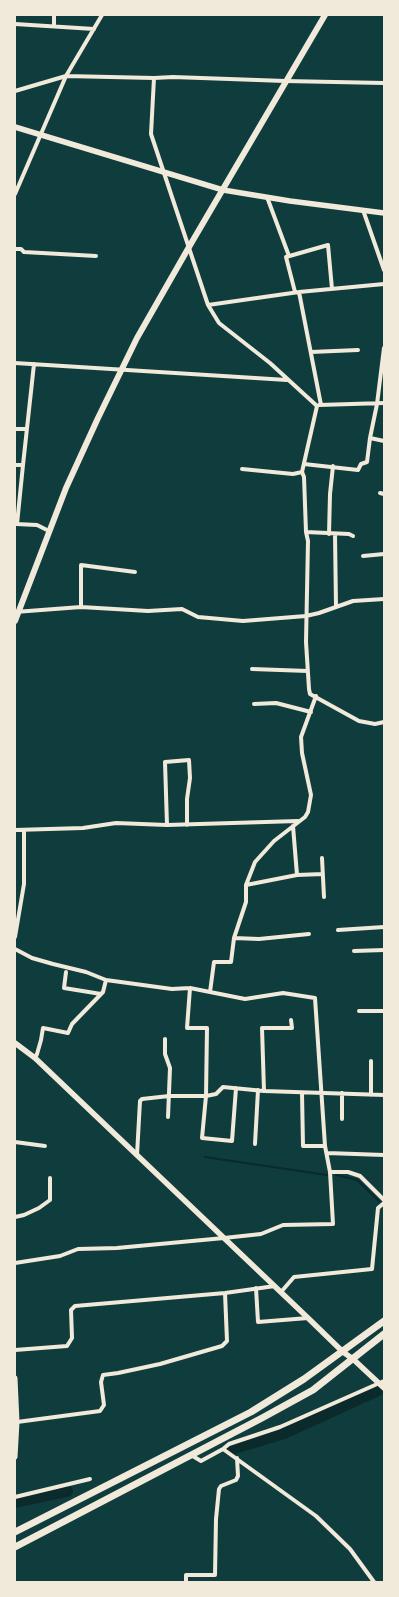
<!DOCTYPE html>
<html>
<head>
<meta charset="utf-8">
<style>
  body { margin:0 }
  #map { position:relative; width:399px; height:1597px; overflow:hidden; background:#0f3d3e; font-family:Overpass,sans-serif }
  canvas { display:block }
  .frame { position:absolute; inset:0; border:16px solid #f1e9da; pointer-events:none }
</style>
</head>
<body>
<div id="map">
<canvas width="399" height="1597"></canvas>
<div class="frame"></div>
</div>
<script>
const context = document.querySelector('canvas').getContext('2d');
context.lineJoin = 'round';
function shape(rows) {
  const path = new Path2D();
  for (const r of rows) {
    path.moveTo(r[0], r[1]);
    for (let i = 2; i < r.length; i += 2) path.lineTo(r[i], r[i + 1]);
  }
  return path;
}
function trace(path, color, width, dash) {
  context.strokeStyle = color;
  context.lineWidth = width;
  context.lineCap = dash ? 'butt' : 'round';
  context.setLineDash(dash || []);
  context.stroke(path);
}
trace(shape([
  [205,1157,327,1175],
  [336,1175,357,1180,379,1201]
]), '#0a2a2b', 2);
trace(shape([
  [231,1449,284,1433,378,1390],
  [15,1502,67,1491]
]), '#0a2a2b', 12);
trace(shape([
  [15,24,94,29],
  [54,26,54,15],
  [154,78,151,134,208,305,219,323,270,363,317,406],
  [15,91,66,76,154,78,173,77,285,81,384,83],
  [15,194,66,76,102,15],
  [267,197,289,256],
  [363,210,384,270],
  [15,249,21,249,24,252,96,256],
  [295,292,286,257,328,245,332,289],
  [299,292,321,405],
  [208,305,299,292,384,284],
  [311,352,358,350],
  [15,363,287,380],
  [319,405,384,403],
  [317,406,302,472,304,477,306,532,308,541,306,642,309,689,310,694,359,721,375,724,384,722],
  [15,429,27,429],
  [370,438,377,404,384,348],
  [304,464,358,470,361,464,367,462,370,438,384,441],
  [15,465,23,465],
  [242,469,293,474,302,472],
  [380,493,384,494],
  [16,524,37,525,49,531],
  [17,524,23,465,34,364],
  [306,532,349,534,353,536],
  [329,534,330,494,333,466],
  [335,534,336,607],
  [363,556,384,554],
  [81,607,81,565,135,572],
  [15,612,81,607,148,611,182,609,198,617,243,621,306,616,319,613,353,601,384,599],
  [252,669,308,671],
  [254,704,276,703,311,712],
  [167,825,165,762,189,760,190,778,187,799,187,825],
  [15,830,83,828,116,823,167,825,298,821],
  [322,858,324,897],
  [297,875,323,874],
  [246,885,297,875,293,826],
  [338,930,384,927],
  [15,937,24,884,24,830],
  [234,938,259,939,309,934],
  [15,949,32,958,53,964,86,972,106,980,172,989,190,988,245,999,283,993,315,998,325,1146,330,1172,348,1172,360,1176,384,1200],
  [354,951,384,950],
  [66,972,64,988,101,994],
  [190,988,187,1028,207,1028,206,1096,202,1138,232,1141,236,1088],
  [210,992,214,962,231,962,234,938,246,902,246,885,255,862,274,841,305,817,308,812,311,795,302,753,301,737,316,696],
  [359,1011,384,1011],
  [165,1039,165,1054,170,1068,168,1117],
  [35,1058,37,1054,41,1040,43,1028,68,1033,72,1024,103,992,106,980],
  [264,1091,262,1028,292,1028,291,1020],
  [302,1093,303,1146,325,1146],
  [342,1093,342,1119],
  [371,1095,371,1061],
  [15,1142,45,1146],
  [255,1144,258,1090],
  [327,1153,384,1155],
  [137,1155,140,1101,142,1099,169,1096,206,1096,216,1094,223,1087,264,1091,384,1095],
  [15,1217,24,1215,39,1208,50,1200,50,1178],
  [15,1263,60,1256,78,1249,117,1248,224,1238,261,1234,283,1225,333,1224,330,1172],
  [256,1288,258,1322,308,1318],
  [281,1292,294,1277,372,1269,378,1208,384,1203],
  [15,1350,67,1346,72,1338,71,1310,75,1306,225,1293,275,1286],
  [17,1422,100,1411,104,1405,101,1382,103,1375,118,1373,160,1364,222,1346,227,1341,225,1293],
  [223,1449,316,1516,350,1549,374,1582],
  [191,1455,201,1461,223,1449,229,1444,280,1427,384,1381],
  [15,1497,90,1479],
  [186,1582,186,1575,215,1575,216,1519,219,1489,221,1486,236,1480,238,1476,237,1458]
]), '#f1e9da', 4);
trace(shape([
  [15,1378,17,1422,15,1457]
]), '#f1e9da', 5);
trace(shape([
  [15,127,223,190,290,201,384,213],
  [15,1043,35,1058,308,1318,343,1352,353,1359,384,1388]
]), '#f1e9da', 5.5);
trace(shape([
  [15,621,66,488,98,418,137,338,189,247,325,15]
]), '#f1e9da', 6);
trace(shape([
  [15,1532,251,1412,304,1379,384,1321],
  [15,1547,262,1418,313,1390,384,1334]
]), '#f1e9da', 7);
</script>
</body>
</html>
